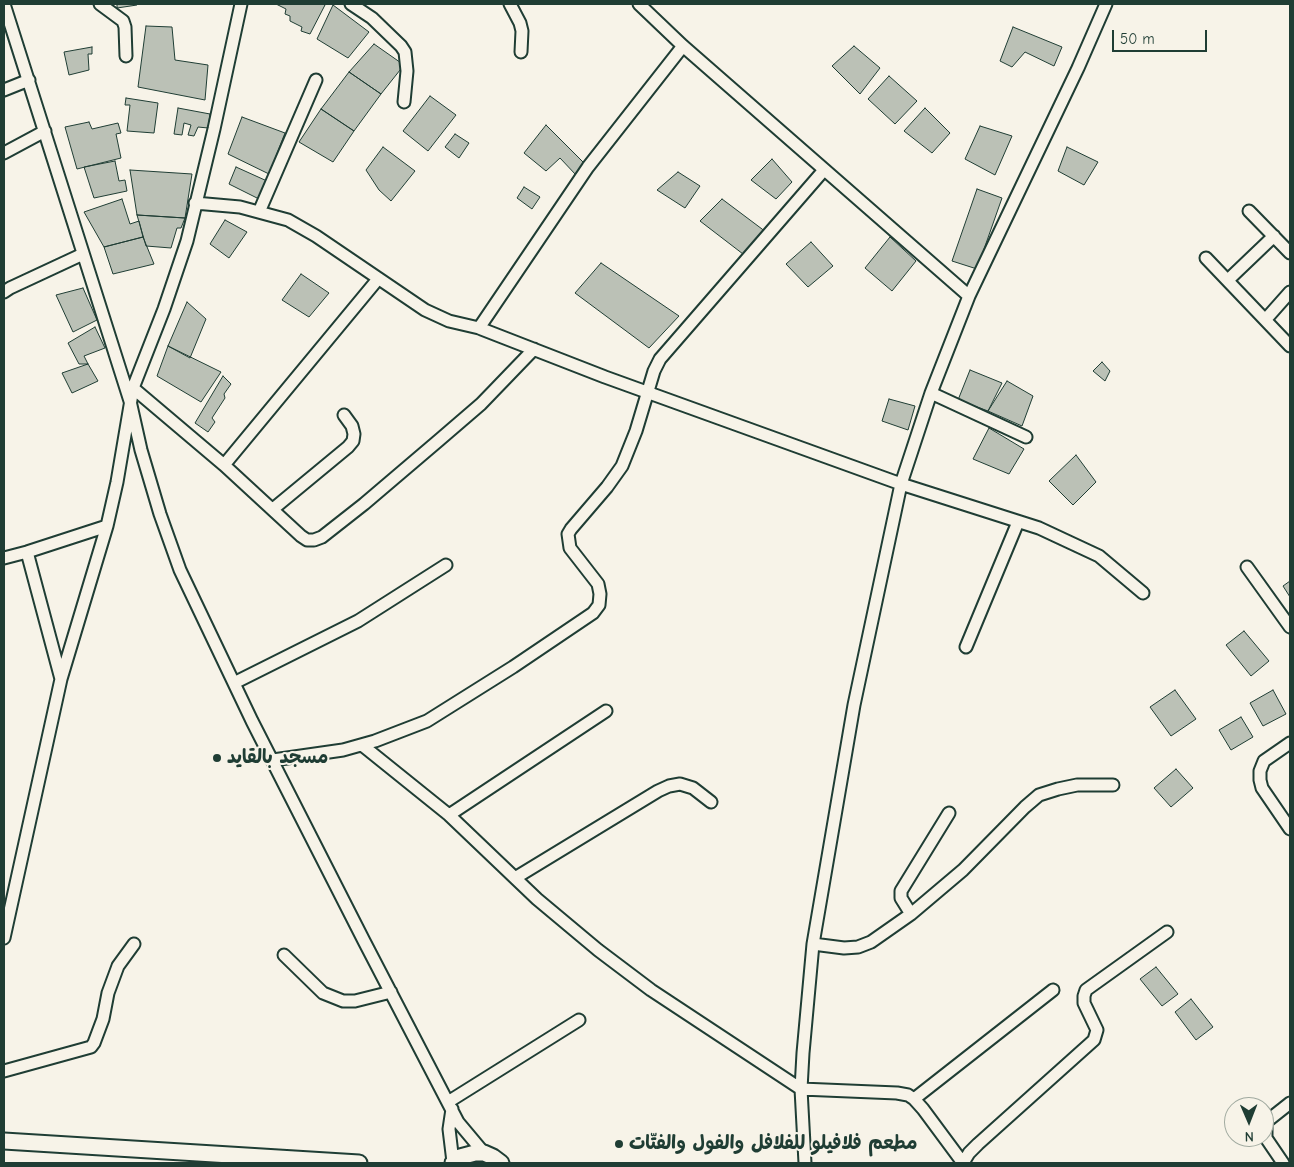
<!DOCTYPE html>
<html>
<head>
<meta charset="utf-8">
<style>
  body { margin:0 }
  #map { position:relative; width:1294px; height:1167px; overflow:hidden; background:#f7f3e8; font-family:"Comic Neue",sans-serif }
  canvas { display:block }
  .frame { position:absolute; inset:0; border:5px solid #1f3d34; pointer-events:none }
  .north { position:absolute; left:1224px; top:1097px; width:50px; height:50px; box-sizing:border-box; background:#f7f3e8; border:1px solid #a1aaa0; border-radius:50%; rotate:179deg; font-size:14px; font-weight:700; line-height:20px; text-align:center; color:#1f3d34 }
  .north::after { content:''; display:block; margin:auto; width:18px; height:22px; background:#1f3d34; clip-path:polygon(50% 0,100% 100%,50% 72%,0 100%) }
  .scale { position:absolute; left:1112px; top:30px; width:95px; height:22px; box-sizing:border-box; border:2px solid #1f3d34; border-top:0; padding-left:6px; font-size:15px; line-height:18px; white-space:nowrap; color:#1f3d34; -webkit-text-stroke:4px #f7f3e8; paint-order:stroke }
</style>
</head>
<body>
<div id="map">
<canvas width="1294" height="1167"></canvas>
<div class="frame"></div>
<div class="north">N</div>
<div class="scale">50 m</div>
</div>
<script>
const context = document.querySelector('canvas').getContext('2d');
context.lineJoin = 'round';
function fill(path, color) {
  context.fillStyle = color;
  context.fill(path, 'evenodd');
}
function shape(rows) {
  const path = new Path2D();
  for (const r of rows) {
    path.moveTo(r[0], r[1]);
    for (let i = 2; i < r.length; i += 2) path.lineTo(r[i], r[i + 1]);
  }
  return path;
}
function trace(path, color, width, dash) {
  context.strokeStyle = color;
  context.lineWidth = width;
  context.lineCap = dash ? 'butt' : 'round';
  context.setLineDash(dash || []);
  context.stroke(path);
}
function drawText(font, color, halo, rows, align = 'center') {
  context.font = font + ' "Comic Neue","Playpen Sans Arabic",sans-serif';
  context.lineWidth = 4;
  context.setLineDash([]);
  context.textBaseline = 'middle';
  context.strokeStyle = halo;
  context.fillStyle = color;
  for (const [text, x, y, turn = 0] of rows) {
    context.save();
    context.translate(x, y);
    context.rotate((+turn || 0) * Math.PI / 180);
    context.textAlign = isNaN(turn) ? turn : align;
    if (halo) context.strokeText(text, 0, 0);
    context.fillText(text, 0, 0);
    context.restore();
  }
}
const building = shape([
  [117,4,136,4,137,5,117,8,117,4],
  [276,4,322,4,325,5,310,34,301,31,302,27,290,21,290,16,285,14,286,9,276,4],
  [333,5,369,32,348,58,317,39,333,5],
  [146,26,172,27,175,60,208,65,205,100,138,87,146,26],
  [1013,27,1062,47,1054,66,1025,52,1012,67,1000,61,1013,27],
  [374,44,404,65,381,94,349,72,374,44],
  [854,46,880,68,860,94,832,66,854,46],
  [92,47,92,54,88,54,89,70,69,75,64,52,92,47],
  [349,72,381,94,354,131,321,109,349,72],
  [889,76,917,101,895,124,868,99,889,76],
  [430,96,456,115,428,151,403,131,430,96],
  [126,98,158,103,154,133,127,131,130,105,125,105,126,98],
  [178,108,210,114,208,128,198,127,194,136,188,135,191,125,184,123,182,135,174,134,178,108],
  [925,108,950,133,932,153,904,131,925,108],
  [321,109,354,131,333,162,299,142,321,109],
  [242,117,285,133,269,174,228,154,242,117],
  [89,122,92,129,118,123,121,133,116,134,121,158,77,169,65,127,89,122],
  [546,125,588,167,576,175,560,158,546,171,524,153,546,125],
  [980,126,1012,136,995,175,965,159,980,126],
  [455,134,469,143,459,158,445,147,455,134],
  [383,147,415,171,391,201,379,190,366,170,383,147],
  [1067,147,1098,162,1084,185,1058,171,1067,147],
  [772,159,792,182,776,199,751,180,772,159],
  [115,161,119,181,125,180,127,191,94,198,84,167,115,161],
  [236,167,267,181,259,199,229,184,236,167],
  [130,170,192,174,185,218,137,215,130,170],
  [678,172,700,186,685,208,657,190,678,172],
  [524,187,540,197,532,209,517,198,524,187],
  [977,189,1002,198,977,269,952,261,977,189],
  [122,199,130,224,139,221,143,237,104,247,84,212,122,199],
  [722,199,766,232,743,254,700,221,722,199],
  [137,215,185,218,181,228,177,228,171,248,146,246,137,215],
  [225,220,247,232,229,258,210,244,225,220],
  [143,237,154,264,113,274,104,247,143,237],
  [890,237,916,261,892,291,865,268,890,237],
  [811,242,833,266,808,287,786,264,811,242],
  [601,263,679,316,649,348,575,293,601,263],
  [301,274,329,293,309,317,282,300,301,274],
  [83,288,97,320,73,332,56,295,83,288],
  [187,302,206,319,190,358,168,346,187,302],
  [95,327,105,348,84,356,88,364,79,364,68,343,95,327],
  [168,346,221,372,201,402,157,376,168,346],
  [1102,362,1110,371,1105,381,1093,371,1102,362],
  [88,364,98,381,72,393,62,373,88,364],
  [970,370,1002,383,988,411,958,400,970,370],
  [223,376,231,384,224,394,225,398,212,418,215,422,208,432,195,423,223,376],
  [1007,381,1033,396,1022,426,988,411,1007,381],
  [889,399,915,406,908,430,882,421,889,399],
  [989,428,1024,449,1009,474,973,459,989,428],
  [1076,455,1096,482,1073,505,1049,481,1076,455],
  [1290,581,1290,597,1283,586,1290,581],
  [1244,631,1269,661,1251,676,1226,645,1244,631],
  [1175,690,1196,719,1171,736,1150,707,1175,690],
  [1273,690,1286,714,1263,726,1250,703,1273,690],
  [1241,717,1253,737,1231,750,1219,730,1241,717],
  [1176,769,1193,788,1171,807,1154,788,1176,769],
  [1156,967,1178,994,1162,1006,1140,979,1156,967],
  [1191,999,1213,1027,1196,1040,1175,1012,1191,999]
]);
fill(building, '#bbc1b6');
trace(building, '#1f3d34', 1);
const minor = shape([
  [4,4,130,401,141,450,160,514,180,570,252,721,364,941,458,1122,484,1153],
  [100,4,123,21,125,27,126,56],
  [351,4,372,18,401,46,405,52,407,71,404,102],
  [510,4,520,23,522,31,521,52],
  [639,4,683,46,969,296],
  [4,90,29,80],
  [4,153,45,131],
  [195,203,240,207,288,220,316,236,425,310,449,321,479,328,605,377,901,484,1039,528,1099,556,1143,593],
  [1249,211,1290,253],
  [259,212,316,80],
  [1206,258,1290,346],
  [1228,280,1274,236],
  [4,292,10,288,83,254],
  [1266,319,1290,292],
  [479,328,588,167,683,46],
  [133,388,224,465,301,536,307,540,314,540,322,537,364,504,438,441,481,404,534,349],
  [931,393,1026,437],
  [224,465,378,279],
  [273,509,348,447,353,441,354,434,352,426,344,415],
  [27,552,61,679],
  [4,558,27,552,107,526],
  [1247,567,1290,627],
  [966,647,1018,522],
  [234,683,358,621,446,565],
  [1290,743,1264,761,1260,771,1260,780,1262,788,1290,829],
  [362,745,449,815,537,899,598,950,651,990,801,1089,897,1093,908,1095,914,1099,923,1109,963,1163],
  [273,760,343,750,375,741,427,721,513,667,593,613,599,605,600,594,598,584,570,548,568,534,571,529,607,487,622,466,636,431,654,371,660,359,824,170],
  [449,815,606,711],
  [515,878,658,791,669,786,680,784,693,788,711,802],
  [911,914,901,898,901,891,949,813],
  [4,938,61,679,107,526,117,482,133,388,164,309,187,241,214,129,241,4],
  [813,944,844,948,858,947,871,942,911,914,963,870,1025,807,1039,795,1058,789,1077,785,1113,785],
  [284,955,323,993,343,1001,355,1001,391,992],
  [4,1071,91,1047,94,1043,103,1019,108,993,118,966,134,944],
  [914,1099,1053,990],
  [448,1102,579,1020],
  [452,1109,449,1129,453,1162],
  [805,1163,801,1089,803,1053,813,944,854,705,901,484,931,393,969,296,1078,68,1106,4],
  [963,1163,969,1153,978,1144,1094,1040,1097,1030,1084,1003,1084,996,1086,990,1167,932],
  [1283,1163,1266,1138,1266,1122,1290,1103]
]);
const secondary = shape([
  [4,1141,359,1163],
  [453,1163,460,1157,475,1153,484,1153,493,1157,501,1163]
]);
trace(minor, '#1f3d34', 15);
trace(secondary, '#1f3d34', 19);
trace(minor, '#f7f3e8', 11);
trace(secondary, '#f7f3e8', 15);
for (const [x, y, r, color] of [
  [217,758,5,"#1f3d34"],
  [619,1144,5,"#1f3d34"]
]) {
  const dot = new Path2D();
  dot.arc(x, y, r, 0, 2 * Math.PI);
  context.fillStyle = color;
  context.fill(dot);
  trace(dot, '#f7f3e8', 2);
}
drawText('bold 19px', '#1f3d34', '#f7f3e8', [
  ["مسجد بالقايد",227,758],
  ["مطعم فلافيلو للفلافل والفول والفتّات",629,1144]
], 'left');
</script>
</body>
</html>
